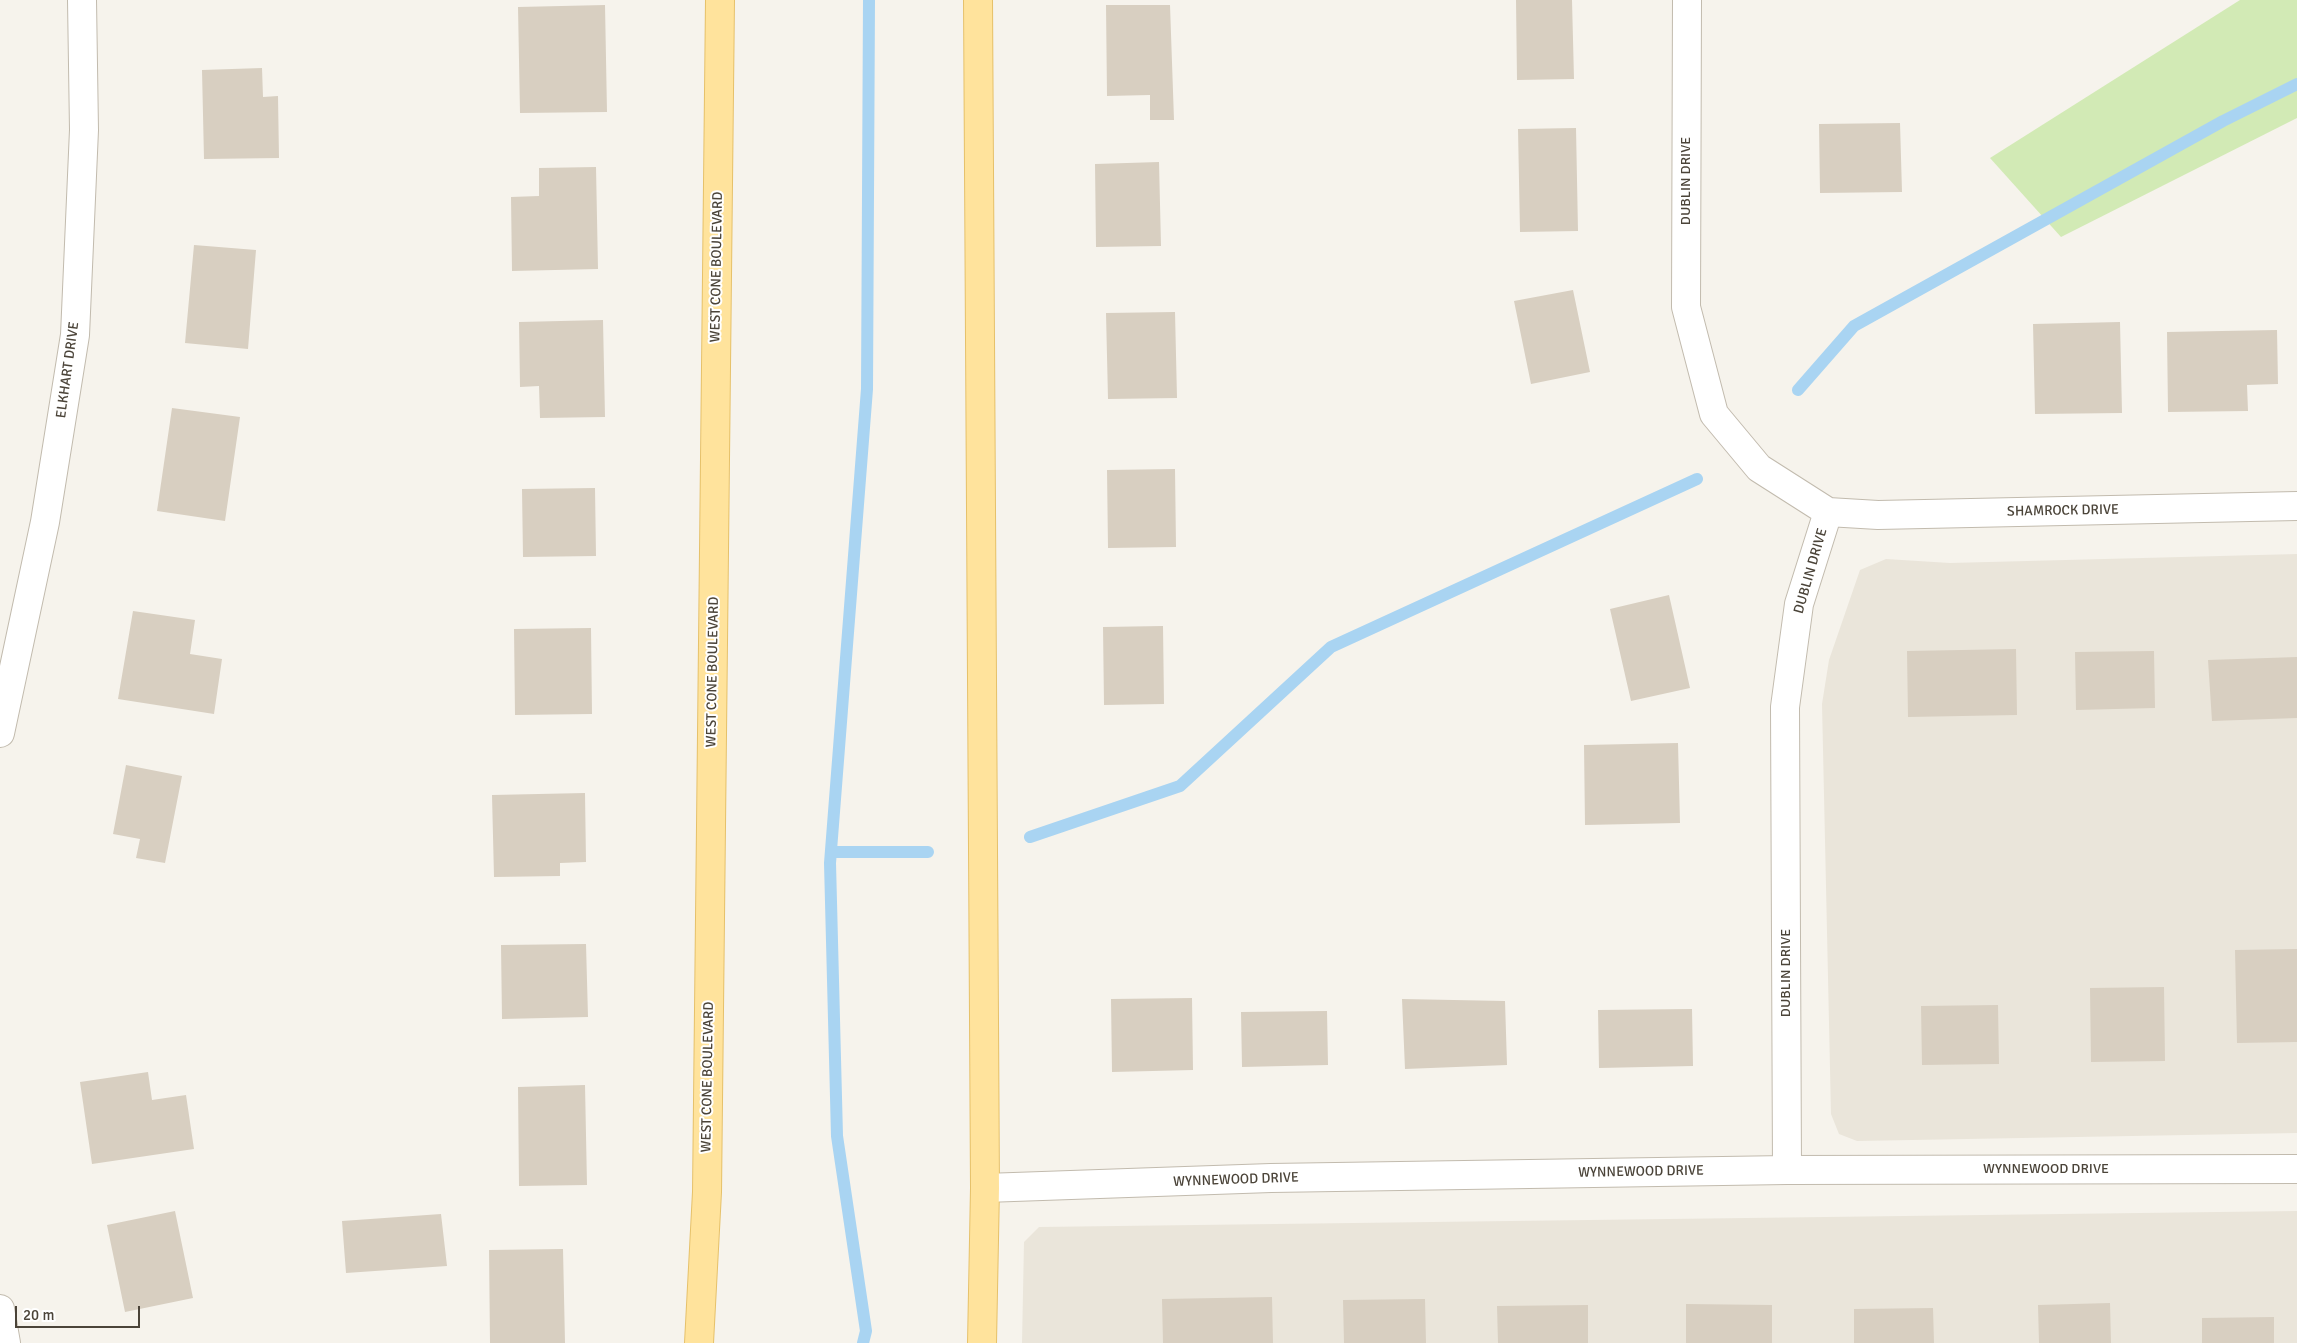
<!DOCTYPE html>
<html>
<head>
<meta charset="utf-8">
<style>
  body { margin:0 }
  #map { position:relative; width:2297px; height:1343px; overflow:hidden; background:#f6f3ec; font-family:Signika,sans-serif }
  canvas { display:block }
  .scale { position:absolute; left:15px; top:1306px; width:125px; height:22px; box-sizing:border-box; border:2px solid #4b4439; border-top:0; padding-left:6px; font-size:15px; line-height:18px; white-space:nowrap; color:#4b4439; -webkit-text-stroke:4px #fff; paint-order:stroke }
</style>
</head>
<body>
<div id="map">
<canvas width="2297" height="1343"></canvas>
<div class="scale">20 m</div>
</div>
<script>
const context = document.querySelector('canvas').getContext('2d');
context.lineJoin = 'round';
function fill(path, color) {
  context.fillStyle = color;
  context.fill(path, 'evenodd');
}
function shape(rows) {
  const path = new Path2D();
  for (const r of rows) {
    path.moveTo(r[0], r[1]);
    for (let i = 2; i < r.length; i += 2) path.lineTo(r[i], r[i + 1]);
  }
  return path;
}
function trace(path, color, width, dash) {
  context.strokeStyle = color;
  context.lineWidth = width;
  context.lineCap = dash ? 'butt' : 'round';
  context.setLineDash(dash || []);
  context.stroke(path);
}
function drawText(font, color, halo, rows, align = 'center') {
  context.font = font + ' Signika,sans-serif';
  context.lineWidth = 4;
  context.setLineDash([]);
  context.textBaseline = 'middle';
  context.strokeStyle = halo;
  context.fillStyle = color;
  for (const [text, x, y, turn = 0] of rows) {
    context.save();
    context.translate(x, y);
    context.rotate((+turn || 0) * Math.PI / 180);
    context.textAlign = isNaN(turn) ? turn : align;
    if (halo) context.strokeText(text, 0, 0);
    context.fillText(text, 0, 0);
    context.restore();
  }
}
fill(shape([
  [2297,554,2297,1133,1857,1141,1839,1134,1831,1114,1822,704,1829,660,1860,570,1886,559,1950,563],
  [2297,1211,2297,1343,1022,1343,1024,1242,1039,1227]
]), '#eae5da');
fill(shape([
  [2240,0,2297,0,2297,118,2061,237,1990,158]
]), '#d2eab5');
trace(shape([
  [1798,390,1854,326,2223,121,2297,84],
  [1030,837,1180,786,1331,647,1697,479],
  [831,852,928,852],
  [863,1343,866,1331,837,1136,830,863,867,389,869,0]
]), '#a9d4f2', 12);
fill(shape([
  [1516,0,1572,0,1574,79,1517,80],
  [605,5,607,112,520,113,518,7],
  [1106,5,1170,5,1174,120,1150,120,1150,95,1107,96],
  [262,68,263,97,278,96,279,158,204,159,202,70],
  [1900,123,1902,192,1820,193,1819,124],
  [1576,128,1578,231,1520,232,1518,129],
  [1159,162,1161,246,1096,247,1095,164],
  [596,167,598,269,512,271,511,197,539,196,539,168],
  [194,245,256,250,248,349,185,343],
  [1573,290,1590,372,1531,384,1514,301],
  [1175,312,1177,398,1108,399,1106,313],
  [603,320,605,417,540,418,539,386,520,387,519,322],
  [2120,322,2122,413,2035,414,2033,324],
  [2277,330,2278,384,2247,385,2248,411,2168,412,2167,332],
  [172,408,240,417,225,521,157,511],
  [1175,469,1176,547,1108,548,1107,470],
  [595,488,596,556,523,557,522,489],
  [1669,595,1690,688,1631,701,1610,609],
  [133,611,195,620,190,654,222,659,214,714,118,699],
  [1163,626,1164,704,1104,705,1103,627],
  [591,628,592,714,515,715,514,629],
  [2016,649,2017,715,1908,717,1907,651],
  [2154,651,2155,708,2076,710,2075,652],
  [2297,657,2297,718,2212,721,2208,660],
  [1678,743,1680,823,1585,825,1584,745],
  [126,765,182,776,165,863,136,858,140,839,113,834],
  [585,793,586,862,560,863,560,876,494,877,492,795],
  [586,944,588,1017,502,1019,501,945],
  [2297,949,2297,1042,2237,1043,2235,950],
  [2164,987,2165,1061,2091,1062,2090,988],
  [1192,998,1193,1070,1112,1072,1111,999],
  [1402,999,1505,1001,1507,1065,1405,1069],
  [1998,1005,1999,1064,1922,1065,1921,1006],
  [1692,1009,1693,1066,1599,1068,1598,1010],
  [1327,1011,1328,1065,1242,1067,1241,1012],
  [148,1072,152,1100,186,1095,194,1149,92,1164,80,1082],
  [585,1085,587,1185,519,1186,518,1087],
  [175,1211,193,1298,125,1312,107,1225],
  [441,1214,447,1266,346,1273,342,1221],
  [563,1249,565,1343,490,1343,489,1250],
  [1272,1297,1273,1343,1163,1343,1162,1299],
  [1425,1299,1426,1343,1344,1343,1343,1300],
  [2110,1303,2111,1343,2039,1343,2038,1305],
  [1686,1304,1772,1305,1772,1343,1686,1343],
  [1588,1305,1588,1343,1498,1343,1497,1306],
  [1933,1308,1934,1343,1854,1343,1854,1309],
  [2274,1317,2274,1343,2202,1343,2202,1318]
]), '#d8cfc1');
const minor = shape([
  [1687,0,1686,307,1714,414,1759,468,1828,512,1878,515,2297,506],
  [0,733,45,522,75,335,84,130,82,0],
  [1787,1170,1785,707,1799,604,1828,512],
  [985,1188,1271,1178,1787,1170,2297,1169],
  [0,1309,6,1343]
]);
const primary = shape([
  [978,0,985,1188,982,1343],
  [699,1343,707,1192,720,0]
]);
trace(minor, '#c2bbae', 30);
trace(primary, '#e6c16a', 30);
trace(minor, '#fff', 28);
trace(primary, '#ffe39c', 28);
drawText('14px', '#4b4439', '#fff', [
  ["DUBLIN DRIVE",1686,181,-90],
  ["WEST CONE BOULEVARD",717,267,-89],
  ["ELKHART DRIVE",68,370,-82],
  ["SHAMROCK DRIVE",2063,511,-1],
  ["DUBLIN DRIVE",1811,571,-74],
  ["WEST CONE BOULEVARD",713,672,-89],
  ["DUBLIN DRIVE",1786,973,-90],
  ["WEST CONE BOULEVARD",708,1077,-89],
  ["WYNNEWOOD DRIVE",2046,1169],
  ["WYNNEWOOD DRIVE",1641,1172,-1],
  ["WYNNEWOOD DRIVE",1236,1180,-2]
]);
</script>
</body>
</html>
